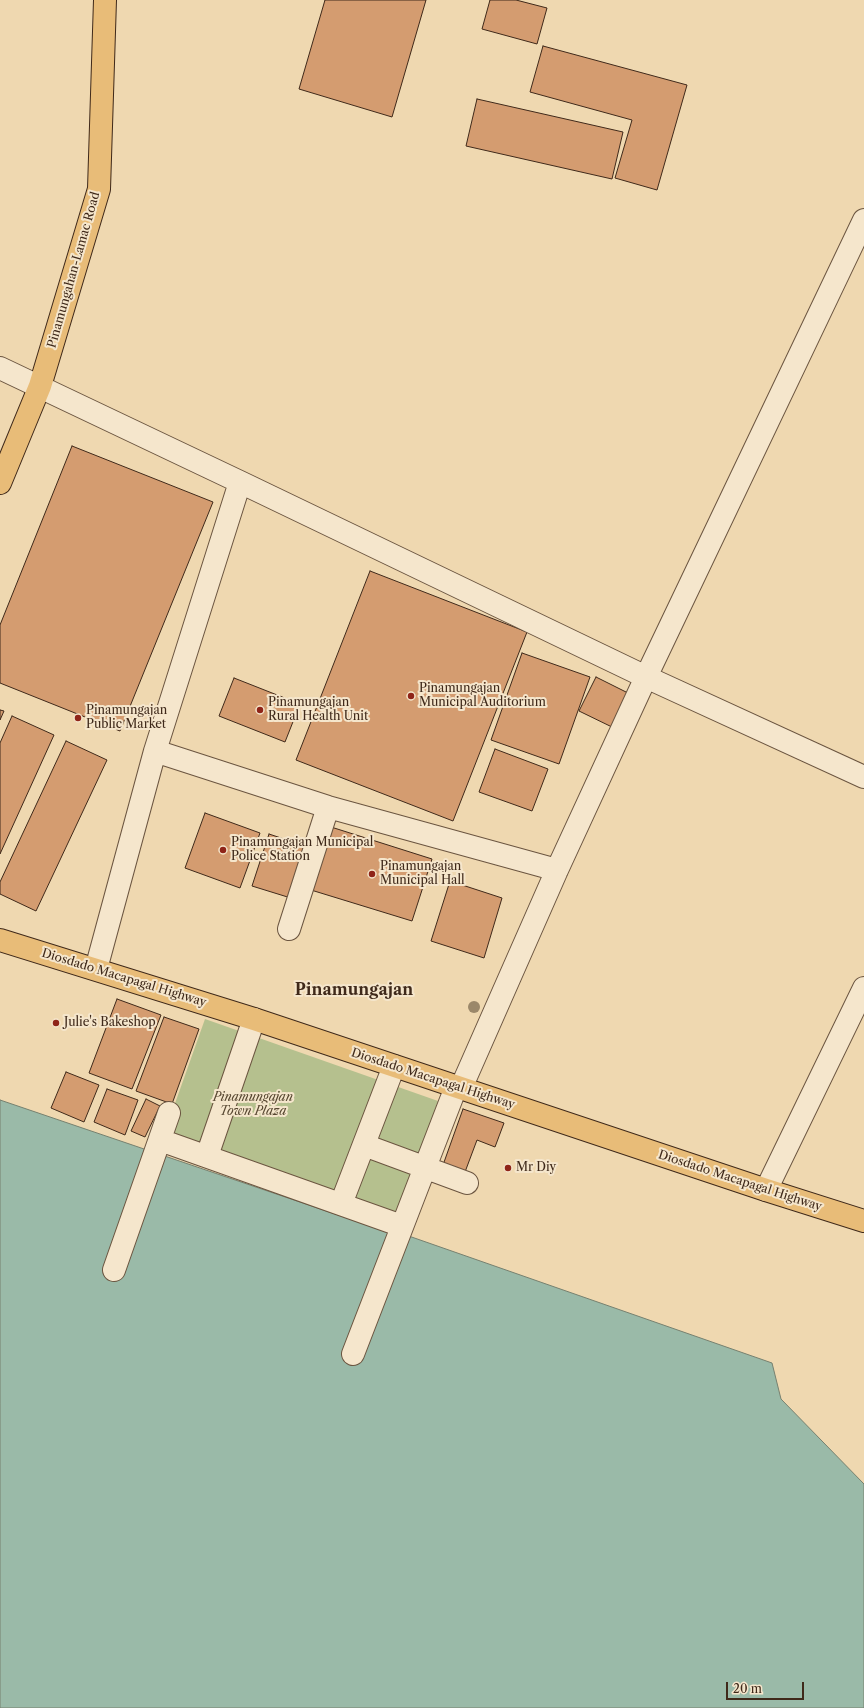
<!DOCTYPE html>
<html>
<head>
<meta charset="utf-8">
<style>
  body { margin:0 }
  #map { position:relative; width:864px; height:1708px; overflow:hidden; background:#efd8b0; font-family:"Libre Caslon Text",serif }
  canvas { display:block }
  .scale { position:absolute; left:726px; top:1682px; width:78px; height:18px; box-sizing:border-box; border:2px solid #3f291a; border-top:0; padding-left:5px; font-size:12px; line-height:14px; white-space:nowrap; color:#3f291a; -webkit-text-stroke:3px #f5e6cc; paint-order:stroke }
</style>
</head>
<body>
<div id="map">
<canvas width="864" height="1708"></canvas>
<div class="scale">20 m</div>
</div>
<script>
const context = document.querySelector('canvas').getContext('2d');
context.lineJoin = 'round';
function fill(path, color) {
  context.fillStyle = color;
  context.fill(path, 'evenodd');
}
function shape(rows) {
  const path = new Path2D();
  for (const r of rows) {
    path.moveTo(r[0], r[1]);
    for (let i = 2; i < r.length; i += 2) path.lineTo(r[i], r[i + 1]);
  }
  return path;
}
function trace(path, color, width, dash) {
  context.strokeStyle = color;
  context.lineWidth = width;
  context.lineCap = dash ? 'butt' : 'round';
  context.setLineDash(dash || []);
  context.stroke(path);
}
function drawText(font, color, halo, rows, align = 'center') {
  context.font = font + ' "Libre Caslon Text",serif';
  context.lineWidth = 4;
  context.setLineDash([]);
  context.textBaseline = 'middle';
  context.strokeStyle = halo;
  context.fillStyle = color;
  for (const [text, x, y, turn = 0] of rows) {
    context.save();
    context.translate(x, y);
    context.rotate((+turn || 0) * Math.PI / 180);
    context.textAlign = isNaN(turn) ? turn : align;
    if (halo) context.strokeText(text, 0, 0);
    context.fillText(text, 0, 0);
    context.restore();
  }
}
fill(shape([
  [205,1019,438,1101,395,1222,162,1140]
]), '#b5c08e');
const water = shape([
  [0,1100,391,1233,403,1234,772,1363,781,1399,864,1484,864,1708,0,1708,0,1100]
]);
fill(water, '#9abaa8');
trace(water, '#76806f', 1);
const building = shape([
  [325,0,426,0,392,117,299,89,325,0],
  [490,0,516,0,547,8,537,44,482,29,490,0],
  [543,46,687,85,657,190,615,178,632,120,530,92,543,46],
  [477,99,623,132,612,179,466,146,477,99],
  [72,446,213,502,120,731,0,683,0,625,72,446],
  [370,571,527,632,453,821,296,760,370,571],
  [522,653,590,677,559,764,491,740,522,653],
  [596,677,630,694,614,728,579,711,596,677],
  [234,678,300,704,285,742,219,716,234,678],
  [0,710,4,711,0,720,0,710],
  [12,716,54,735,0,854,0,743,12,716],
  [66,741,107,760,36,911,0,894,0,882,66,741],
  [495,749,548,769,532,811,479,792,495,749],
  [205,813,260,833,240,888,185,868,205,813],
  [331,827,432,859,412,921,311,890,331,827],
  [269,834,311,848,294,899,252,886,269,834],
  [450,881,502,898,484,958,431,941,450,881],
  [117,999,161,1015,132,1089,89,1073,117,999],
  [164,1017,199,1029,172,1104,136,1091,164,1017],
  [66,1072,99,1085,84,1122,51,1108,66,1072],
  [107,1089,138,1100,125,1135,94,1122,107,1089],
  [146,1099,160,1106,145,1137,131,1131,146,1099],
  [463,1109,504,1123,495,1147,477,1140,465,1172,443,1165,463,1109]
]);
fill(building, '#d49c70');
trace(building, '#3f291a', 1);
const minor = shape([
  [0,368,240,482,155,751,96,969],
  [240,482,646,677,864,777],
  [155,751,328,807,557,870],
  [289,929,328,807],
  [461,1088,557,870,646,677,864,220],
  [160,1140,402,1226],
  [364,1145,467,1183],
  [207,1156,254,1019],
  [766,1190,864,988],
  [341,1204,394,1066],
  [114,1270,169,1113],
  [353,1354,456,1087]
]);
const major = shape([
  [0,483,40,386,99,189,105,0]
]);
const highway = shape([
  [0,940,254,1019,766,1190,864,1221]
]);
trace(minor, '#6b5540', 24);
trace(major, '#3f291a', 24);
trace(highway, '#3f291a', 24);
trace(minor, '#f5e6cc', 22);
trace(major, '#e8bc78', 22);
trace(highway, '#e8bc78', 22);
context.fillStyle = '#9b886a';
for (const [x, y] of [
  [474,1007]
]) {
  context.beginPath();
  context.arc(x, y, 6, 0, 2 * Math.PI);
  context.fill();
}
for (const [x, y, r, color] of [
  [411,696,4,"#8f2418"],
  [260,710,4,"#8f2418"],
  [78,718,4,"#8f2418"],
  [223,850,4,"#8f2418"],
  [372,874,4,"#8f2418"],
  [56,1023,4,"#8f2418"],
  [508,1168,4,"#8f2418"]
]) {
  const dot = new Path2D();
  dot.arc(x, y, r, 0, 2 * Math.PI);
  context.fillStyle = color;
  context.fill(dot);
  trace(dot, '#f5e6cc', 1.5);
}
drawText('12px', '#3f291a', '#f5e6cc', [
  ["Pinamungahan-Lamac Road",74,270,-74],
  ["Diosdado Macapagal Highway",124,978,17],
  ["Diosdado Macapagal Highway",433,1079,18],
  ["Diosdado Macapagal Highway",740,1181,18]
]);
drawText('12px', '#3f291a', '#f5e6cc', [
  ["Pinamungajan",419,689],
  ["Municipal Auditorium",419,703],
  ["Pinamungajan",268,703],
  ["Rural Health Unit",268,717],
  ["Pinamungajan",86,711],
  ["Public Market",86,725],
  ["Pinamungajan Municipal",231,843],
  ["Police Station",231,857],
  ["Pinamungajan",380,867],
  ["Municipal Hall",380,881],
  ["Julie's Bakeshop",64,1023],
  ["Mr Diy",516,1168]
], 'left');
drawText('italic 12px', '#574731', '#f5e6cc', [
  ["Pinamungajan",253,1098],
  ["Town Plaza",253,1112]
]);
drawText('bold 16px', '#3f291a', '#f5e6cc', [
  ["Pinamungajan",354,990]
]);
</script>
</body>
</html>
